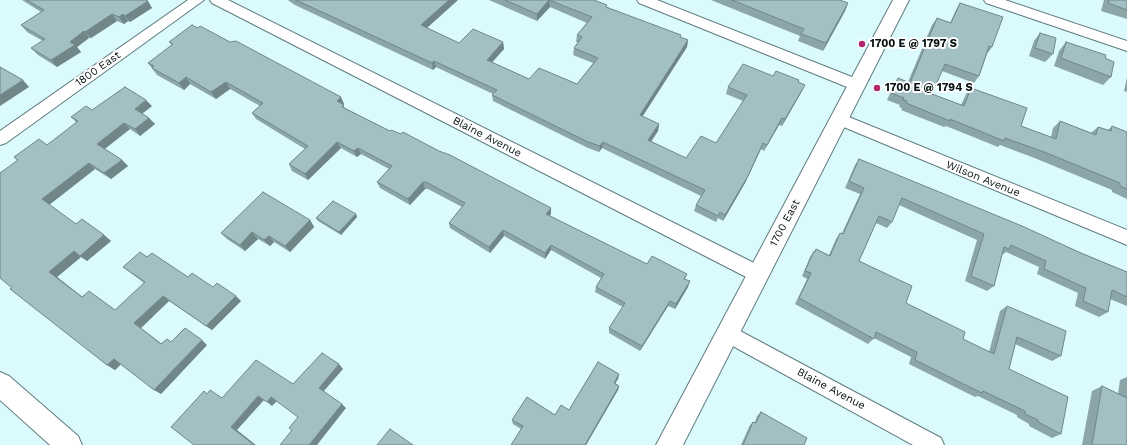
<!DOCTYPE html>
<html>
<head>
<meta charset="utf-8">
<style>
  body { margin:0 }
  canvas { display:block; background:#dbfafe }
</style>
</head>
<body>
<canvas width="1127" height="445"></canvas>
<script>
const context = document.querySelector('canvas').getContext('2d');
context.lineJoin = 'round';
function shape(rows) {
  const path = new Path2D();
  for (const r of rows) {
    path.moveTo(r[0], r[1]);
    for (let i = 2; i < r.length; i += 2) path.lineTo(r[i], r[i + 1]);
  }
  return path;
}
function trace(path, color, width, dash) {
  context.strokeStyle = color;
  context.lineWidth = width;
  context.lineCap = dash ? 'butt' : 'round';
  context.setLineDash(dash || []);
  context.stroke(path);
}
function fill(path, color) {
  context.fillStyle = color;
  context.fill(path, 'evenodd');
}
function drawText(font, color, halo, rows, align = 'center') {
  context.font = font + ' "Work Sans",sans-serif';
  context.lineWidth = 4;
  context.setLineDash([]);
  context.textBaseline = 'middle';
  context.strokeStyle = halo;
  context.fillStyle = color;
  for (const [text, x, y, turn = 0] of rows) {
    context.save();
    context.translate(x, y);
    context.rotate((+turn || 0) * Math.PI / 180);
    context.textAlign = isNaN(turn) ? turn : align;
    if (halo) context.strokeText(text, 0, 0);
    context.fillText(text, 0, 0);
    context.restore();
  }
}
const minor = shape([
  [188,0,204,0,6,143,0,145,0,131,188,0],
  [210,0,228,0,764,268,767,274,764,280,758,282,752,280,212,3,210,0],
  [637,0,657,0,862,81,864,85,862,89,857,90,852,89,639,3,637,0],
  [984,0,1005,0,1127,41,1127,51,986,3,984,0],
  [839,113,1127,230,1127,245,834,123,831,119,834,115,839,113],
  [727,324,941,438,944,445,913,445,720,339,718,333,720,327,727,324]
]);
const tertiary = shape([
  [893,0,909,0,683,445,656,445,893,0],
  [0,372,9,376,78,436,82,445,50,445,0,400,0,372]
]);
trace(minor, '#5f7b7e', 2);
trace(tertiary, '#5f7b7e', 2);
fill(minor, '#fff');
fill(tertiary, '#fff');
fill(shape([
  [22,0,146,0,152,8,130,22,128,21,124,24,117,21,91,38,89,38,77,47,81,52,57,67,38,55,31,48,43,41,27,32,21,25,41,12],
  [288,0,458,0,427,28,459,43,503,42,504,49,492,62,529,79,577,84,593,63,573,55,574,48,578,42,576,42,577,35,587,23,550,7,537,21,489,0,594,0,607,7,688,40,687,47,642,117,659,124,658,131,651,142,686,158,716,143,743,101,726,94,728,87,773,76,798,82,802,91,782,126,779,125,764,151,761,149,745,183,723,221,718,218,716,222,694,211,696,205,701,196,602,148,599,152,588,148,493,101,492,95,493,94,436,67,433,70,295,5,289,1],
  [711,0,840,0,848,3,845,11,823,51,798,41,800,36],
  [1104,0,1127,0,1127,19,1101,11],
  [960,3,992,47,987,54,979,76,974,83,942,71,932,94,961,105,966,94,971,88,1021,126,1051,137,1053,128,1060,121,1091,133,1098,127,1108,130,1112,126,1127,132,1127,199,1112,192,1112,190,1037,159,1000,145,998,147,946,126,944,127,901,110,902,108,899,107,900,105,887,100,894,85,898,78,908,82,932,25,937,18,950,23,956,10],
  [198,28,230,42,341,97,344,104,343,105,345,108,551,214,549,216,647,264,687,274,685,279,688,287,675,309,668,306,640,351,609,333,609,328,623,307,595,292,596,287,601,278,551,250,545,259,504,236,490,253,450,228,449,223,462,207,428,189,425,189,410,205,380,188,377,182,389,169,361,154,357,157,341,148,308,180,292,171,289,164,305,149,256,119,252,113,260,106,230,89,216,99,190,84,184,90,157,75,148,63,172,45,169,42],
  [1040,33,1053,54,1045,62,1029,56,1034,41],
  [1066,42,1105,58,1111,77,1103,85,1054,66,1059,51],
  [1127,77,1127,92,1124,91],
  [152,106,142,114,149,118,155,124,140,136,130,129,105,149,122,160,128,166,111,179,95,169,49,205,76,224,104,235,111,241,87,261,81,257,57,277,82,297,96,296,115,310,144,283,123,267,147,257,188,277,213,287,241,301,212,330,169,301,141,328,162,344,167,339,172,342,207,345,161,394,121,364,115,370,107,365,12,288,18,161,14,157,47,145,77,123,71,117,92,110],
  [859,159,1127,272,1127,306,1110,299,1108,312,1099,317,1075,306,1078,293,1037,274,1039,267,1006,252,1002,255,994,286,987,291,965,281,977,240,899,205,892,222,887,228,876,223,859,261,906,303,963,339,989,352,1000,311,1007,306,1061,356,1052,361,1015,344,1009,369,1061,434,1052,438,1029,426,1029,424,1017,417,1017,415,978,396,975,397,909,364,911,357,874,338,868,344,795,304,807,279,802,276,810,257,814,251,815,251,816,249,829,255,836,239,840,233,842,233,860,194,845,188,855,165],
  [356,214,357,217,341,235,318,221,316,218],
  [310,220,314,227,290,252,274,242,270,246,258,239,245,251,227,239,221,233],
  [598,362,619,374,618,379,615,383,619,386,618,390,586,445,511,445,521,429,513,424,512,420,527,397,555,415,561,405,569,410],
  [1127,377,1127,445,1082,445,1092,391,1102,386,1118,394,1120,380],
  [761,412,804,445,741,445,750,425,753,422,755,422,757,416]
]), '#8ba5a8');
fill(shape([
  [449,0,458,0,422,32,421,25],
  [549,0,550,7,537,21,537,14],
  [148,1,152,8,130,22,125,16],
  [848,3,845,11,823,51,826,43],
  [112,14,117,21,91,38,85,32],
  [123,14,128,21,124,24,119,17],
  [84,31,89,38,77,47,81,52,57,67,51,60,70,42],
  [688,40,687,47,639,122,640,115],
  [503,42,504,49,488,67,487,60],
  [434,61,436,67,433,70,432,63],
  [186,77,190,84,184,90,179,83],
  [23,80,29,87,0,106,0,95],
  [226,82,230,89,216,99,211,92],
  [805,85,802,91,782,126,785,119],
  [341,97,344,104,340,108,337,101],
  [146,100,152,106,140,115,135,109],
  [149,118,155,124,140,136,135,129],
  [782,118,779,125,764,151,767,145],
  [124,123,130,129,103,150,97,144],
  [659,124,658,131,647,147,648,140],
  [337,142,341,148,308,180,305,174],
  [603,142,602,148,599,152,600,146],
  [358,148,361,154,357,157,354,151],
  [761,149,745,183,723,221,725,215],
  [122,160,128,166,111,179,104,173],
  [89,163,95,169,49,205,42,199],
  [423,182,425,189,410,205,408,199],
  [551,208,551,214,546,220,546,214],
  [356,214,357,217,341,235,339,232],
  [310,220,314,227,290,252,285,246],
  [503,230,504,236,490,253,489,247],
  [252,232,258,239,245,251,240,245],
  [104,235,111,241,87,261,80,256],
  [269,236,274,242,270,246,264,240],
  [551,245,551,250,545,259,545,253],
  [74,251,81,257,57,277,89,302,49,272],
  [690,281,688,287,675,309,676,304],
  [163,296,169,301,141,328,168,348,134,323],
  [236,296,241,301,212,330,206,326],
  [670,301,668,306,640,351,642,346],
  [202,340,207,345,161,394,154,390],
  [114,359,122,363,115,370,107,365],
  [339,364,343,369,323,392,319,388],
  [619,374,618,379,613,387,614,383],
  [619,386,618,390,586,445,585,445],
  [258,396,264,400,237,430,256,445,254,445,231,427],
  [271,397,277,401,272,406,267,402],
  [342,404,346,408,317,445,309,445]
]), '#718688');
const building = shape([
  [27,0,146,0,148,1,125,16,123,14,119,17,112,14,85,32,84,31,70,42,75,45,51,60,31,48,45,39,21,25,44,10,27,0],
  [296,0,449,0,421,25,459,43,473,29,503,42,487,60,529,79,539,68,577,84,598,58,574,48,582,37,577,35,592,17,549,0,537,14,505,0,594,0,607,5,606,7,681,35,680,37,688,40,640,115,659,124,648,140,686,158,701,136,716,143,747,95,728,87,743,64,773,76,776,71,799,80,798,82,805,85,785,119,782,118,767,145,763,143,748,176,725,215,720,212,718,216,696,205,705,190,603,142,600,146,588,142,492,95,497,90,434,61,432,63,296,0],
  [732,0,840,0,848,3,826,43,801,34,804,29,732,0],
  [1109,0,1127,0,1127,10,1108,3,1109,0],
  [960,3,1003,17,992,47,989,46,979,76,945,64,932,94,964,106,971,88,1027,108,1021,126,1056,139,1060,121,1096,135,1098,127,1111,131,1112,126,1127,132,1127,189,1120,186,1120,183,1044,152,1005,138,1004,141,950,119,950,121,906,103,907,101,903,100,904,98,891,93,898,78,910,83,937,18,951,23,960,3],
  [192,25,198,28,200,26,230,42,236,41,341,97,337,101,344,105,342,107,390,131,391,130,401,134,403,132,439,151,450,155,551,208,546,214,647,264,652,256,687,274,684,279,690,281,676,304,670,301,642,346,609,328,625,303,596,287,604,274,551,245,545,253,503,230,489,247,449,223,465,203,426,182,423,182,408,199,377,182,392,166,358,148,354,151,337,142,305,174,289,164,308,146,252,113,263,103,226,82,211,92,186,77,179,83,152,68,154,66,148,63,173,44,169,42,192,25],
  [1040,33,1056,38,1053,54,1035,48,1040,33],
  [1066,42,1106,55,1105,58,1114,62,1111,77,1061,58,1066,42],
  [0,67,23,80,0,95,0,67],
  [125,87,146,100,135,109,149,118,135,129,124,123,97,144,122,160,104,173,89,163,42,199,76,224,82,219,104,235,80,256,74,251,49,272,82,297,89,291,115,310,145,282,123,267,140,252,147,257,152,253,188,277,192,273,213,287,217,283,236,296,206,326,163,296,134,323,161,344,167,339,171,342,185,328,202,340,154,390,114,359,107,365,10,289,12,288,0,278,0,173,18,160,14,157,39,139,47,145,78,121,71,117,86,106,92,110,125,87],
  [859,159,1022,226,1083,254,1127,272,1127,297,1112,290,1108,312,1083,301,1086,288,1044,269,1046,261,1011,245,1009,249,1004,247,994,286,971,276,984,234,902,198,892,222,879,216,859,261,912,286,906,303,965,332,963,339,994,354,1007,306,1066,331,1061,356,1017,337,1009,369,1068,397,1061,434,1038,422,1038,420,1025,414,1025,411,983,391,982,393,915,360,917,352,876,332,874,339,799,298,811,273,805,271,814,251,815,252,816,249,830,256,840,233,843,234,864,188,849,181,859,159],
  [263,192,310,220,285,246,269,236,264,240,252,232,240,245,221,233,263,192],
  [333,201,356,214,339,232,316,218,333,201],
  [322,353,339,364,319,388,342,404,309,445,280,445,292,430,289,428,298,417,271,397,267,402,258,396,231,427,254,445,194,445,171,427,204,391,207,394,210,390,222,398,256,360,293,384,322,353],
  [598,362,619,374,614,383,619,386,585,445,511,445,523,426,512,420,527,397,555,415,561,405,569,410,598,362],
  [1102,386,1127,398,1127,445,1092,445,1102,386],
  [761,412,807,438,804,445,743,445,753,422,756,423,761,412],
  [390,429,413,445,377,445,390,429]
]);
fill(building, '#a2c0c3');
trace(building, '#718688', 1);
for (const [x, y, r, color] of [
  [862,44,4,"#af286d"],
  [877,88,4,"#af286d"]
]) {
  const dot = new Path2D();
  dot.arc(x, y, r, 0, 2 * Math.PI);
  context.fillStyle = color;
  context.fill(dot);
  trace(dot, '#fff', 1.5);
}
drawText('bold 11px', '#071213', '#fff', [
  ["1700 E @ 1797 S",870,44],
  ["1700 E @ 1794 S",885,88]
], 'left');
drawText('11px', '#071213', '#fff', [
  ["1800 East",98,69,-35],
  ["Blaine Avenue",487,137,27],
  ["Wilson Avenue",983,179,22],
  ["1700 East",785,223,-62],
  ["Blaine Avenue",831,389,28]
]);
</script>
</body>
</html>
